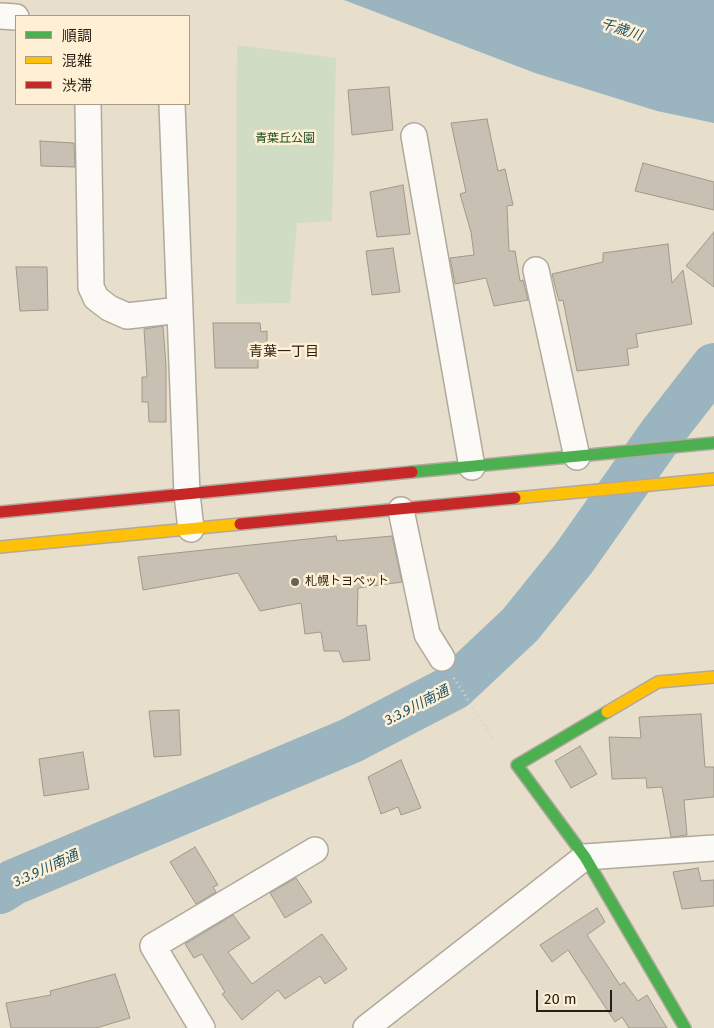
<!DOCTYPE html>
<html>
<head>
<meta charset="utf-8">
<style>
  body { margin:0 }
  #map { position:relative; width:714px; height:1028px; overflow:hidden; background:#e8decc; font-family:"Fira Sans","Noto Sans JP",sans-serif }
  canvas { display:block }
  .legend { position:absolute; left:15px; top:15px; width:175px; height:90px; box-sizing:border-box; background:#feefd5; border:1px solid #a89c87; margin:0; padding:6px 9px; list-style:none; font-size:15px; color:#261f13 }
  .legend li { display:flex; align-items:center; gap:10px; height:25px }
  .legend b { width:25px; border:1px solid #a89c87 }
  .scale { position:absolute; left:536px; top:990px; width:76px; height:22px; box-sizing:border-box; border:2px solid #261f13; border-top:0; padding-left:6px; font-size:15px; line-height:18px; white-space:nowrap; color:#261f13; -webkit-text-stroke:4px #feefd5; paint-order:stroke }
</style>
</head>
<body>
<div id="map">
<canvas width="714" height="1028"></canvas>
<ul class="legend">
<li><b style="height:6px;background:#4caf50"></b>順調</li>
<li><b style="height:6px;background:#ffc107"></b>混雑</li>
<li><b style="height:6px;background:#c62828"></b>渋滞</li>
</ul>
<div class="scale">20 m</div>
</div>
<script>
const context = document.querySelector('canvas').getContext('2d');
context.lineJoin = 'round';
function fill(path, color) {
  context.fillStyle = color;
  context.fill(path, 'evenodd');
}
function shape(rows) {
  const path = new Path2D();
  for (const r of rows) {
    path.moveTo(r[0], r[1]);
    for (let i = 2; i < r.length; i += 2) path.lineTo(r[i], r[i + 1]);
  }
  return path;
}
function trace(path, color, width, dash) {
  context.strokeStyle = color;
  context.lineWidth = width;
  context.lineCap = dash ? 'butt' : 'round';
  context.setLineDash(dash || []);
  context.stroke(path);
}
function drawText(font, color, halo, rows, align = 'center') {
  context.font = font + ' "Fira Sans","Noto Sans JP",sans-serif';
  context.lineWidth = 5;
  context.setLineDash([]);
  context.textBaseline = 'middle';
  context.strokeStyle = halo;
  context.fillStyle = color;
  for (const [text, x, y, turn = 0] of rows) {
    context.save();
    context.translate(x, y);
    context.rotate((+turn || 0) * Math.PI / 180);
    context.textAlign = isNaN(turn) ? turn : align;
    if (halo) context.strokeText(text, 0, 0);
    context.fillText(text, 0, 0);
    context.restore();
  }
}
fill(shape([
  [237,45,336,58,332,221,297,223,290,303,236,304]
]), '#d0ddc4');
fill(shape([
  [344,0,714,0,714,123,657,111,535,73],
  [714,346,714,370,700,365]
]), '#9ab5bf');
trace(shape([
  [0,891,14,882,350,741,454,687,520,625,574,558,662,433,714,366]
]), '#9ab5bf', 46);
const building = shape([
  [389,87,393,130,352,135,348,90,389,87],
  [487,119,498,171,505,169,513,205,507,206,509,251,515,251,520,281,523,280,528,300,494,306,486,278,455,284,450,258,474,255,471,232,460,194,466,192,451,123,487,119],
  [40,141,74,143,75,167,41,166,40,141],
  [643,163,714,182,714,210,635,191,643,163],
  [403,185,410,234,377,237,370,192,403,185],
  [714,232,714,287,686,266,714,232],
  [668,244,672,283,683,270,692,324,636,334,638,347,627,349,629,365,577,371,563,300,559,301,552,274,603,262,603,253,668,244],
  [393,248,400,292,372,295,366,251,393,248],
  [16,267,47,267,48,310,20,311,16,267],
  [213,323,260,323,261,332,267,331,267,354,258,354,258,368,215,368,213,323],
  [163,326,166,366,166,422,149,422,148,402,142,402,142,377,147,377,144,329,163,326],
  [336,536,337,541,392,536,402,582,358,588,357,626,366,625,370,660,343,662,339,651,324,651,321,632,305,634,301,603,260,611,238,573,143,590,138,557,336,536],
  [179,710,181,755,154,757,149,711,179,710],
  [701,714,705,767,714,767,714,797,684,800,687,835,671,837,662,787,647,788,646,778,612,779,609,737,641,738,639,717,701,714],
  [580,746,597,774,571,788,555,761,580,746],
  [83,752,89,789,44,796,39,759,83,752],
  [401,760,421,808,401,815,398,807,381,814,368,777,401,760],
  [195,847,218,885,213,887,216,892,196,904,170,862,195,847],
  [698,868,701,881,714,880,714,906,682,909,673,872,698,868],
  [296,878,312,902,285,918,270,893,296,878],
  [597,908,605,922,587,935,620,985,624,982,638,1001,647,995,667,1028,629,1028,622,1017,615,1022,568,950,552,962,540,945,597,908],
  [233,915,250,938,228,952,252,984,322,934,347,969,325,984,320,976,285,999,278,990,242,1020,222,994,225,992,202,954,194,958,185,944,233,915],
  [115,974,130,1018,96,1028,11,1028,6,1003,51,995,50,991,115,974]
]);
fill(building, '#c8c0b2');
trace(building, '#a0988b', 1);
const street = shape([
  [0,16,16,17],
  [88,104,91,287,96,298,109,308,127,316,180,310],
  [172,104,187,494,191,529],
  [414,136,472,467],
  [536,270,577,457],
  [401,510,427,634,442,658],
  [202,1028,153,946,315,850],
  [366,1028,585,857,714,848]
]);
const fast = shape([
  [412,472,714,443],
  [607,712,517,765,585,857,685,1028]
]);
const slow = shape([
  [515,498,714,479],
  [0,547,240,524],
  [607,712,658,682,714,677]
]);
const jam = shape([
  [0,512,412,472],
  [240,524,515,498]
]);
trace(street, '#b1a99c', 28);
trace(fast, '#b1a99c', 14);
trace(slow, '#b1a99c', 14);
trace(jam, '#b1a99c', 14);
trace(shape([
  [454,678,494,741]
]), '#d8d5cf', 3, [1, 4]);
trace(street, '#fcfaf7', 25);
trace(fast, '#4caf50', 11);
trace(slow, '#ffc107', 11);
trace(jam, '#c62828', 11);
for (const [x, y, r, color] of [
  [295,582,5,"#6a6254"]
]) {
  const dot = new Path2D();
  dot.arc(x, y, r, 0, 2 * Math.PI);
  context.fillStyle = color;
  context.fill(dot);
  trace(dot, '#feefd5', 2);
}
drawText('12px', '#1e4d23', '#feefd5', [
  ["青葉丘公園",285,139]
]);
drawText('12px', '#261f13', '#feefd5', [
  ["札幌トヨペット",305,582]
], 'left');
drawText('italic 14px', '#1b536a', '#feefd5', [
  ["千歳川",621,30,18],
  ["3.3.9川南通",417,706,-27],
  ["3.3.9川南通",46,869,-24]
]);
drawText('14px', '#261f13', '#feefd5', [
  ["青葉一丁目",284,352]
]);
</script>
</body>
</html>
